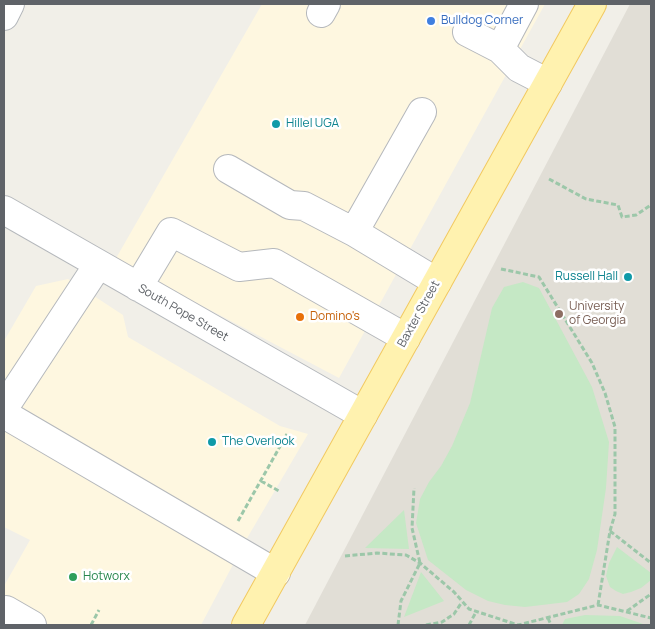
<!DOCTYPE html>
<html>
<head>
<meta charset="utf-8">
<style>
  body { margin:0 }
  #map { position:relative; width:655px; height:629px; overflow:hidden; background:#f1efe8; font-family:Manrope,sans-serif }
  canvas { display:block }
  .frame { position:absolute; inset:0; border:5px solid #5f6368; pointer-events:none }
</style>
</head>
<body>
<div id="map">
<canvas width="655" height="629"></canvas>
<div class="frame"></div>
</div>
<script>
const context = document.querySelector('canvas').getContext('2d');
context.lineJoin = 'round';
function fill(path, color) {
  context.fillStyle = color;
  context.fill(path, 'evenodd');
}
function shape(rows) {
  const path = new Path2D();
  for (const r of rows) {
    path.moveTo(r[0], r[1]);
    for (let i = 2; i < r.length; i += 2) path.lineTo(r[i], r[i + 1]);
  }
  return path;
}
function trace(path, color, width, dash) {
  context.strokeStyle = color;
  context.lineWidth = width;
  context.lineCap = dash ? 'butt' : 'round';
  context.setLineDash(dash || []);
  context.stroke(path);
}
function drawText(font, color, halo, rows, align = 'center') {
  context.font = font + ' Manrope,sans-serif';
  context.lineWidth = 5;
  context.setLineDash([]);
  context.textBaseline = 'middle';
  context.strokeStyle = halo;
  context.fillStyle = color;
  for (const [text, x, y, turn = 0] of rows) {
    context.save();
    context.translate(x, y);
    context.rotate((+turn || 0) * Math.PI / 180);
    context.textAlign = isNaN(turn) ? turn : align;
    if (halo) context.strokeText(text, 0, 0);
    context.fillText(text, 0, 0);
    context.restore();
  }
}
fill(shape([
  [262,4,545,4,339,378,115,260],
  [68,279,123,315,128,337,280,426,308,434,246,540,201,625,4,625,4,586,30,540,4,527,4,341,36,286]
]), '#fef7e0');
fill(shape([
  [630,4,651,4,651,625,305,625]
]), '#e1ded6');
fill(shape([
  [523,282,539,288,592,387,609,442,606,488,597,550,589,579,579,594,567,602,525,607,505,605,488,601,466,590,428,560,416,523,420,499,429,482,441,466,452,446,470,403,492,308,504,287],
  [404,510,409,549,365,548],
  [617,547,651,573,651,580,641,588,631,592,623,594,616,591,610,587,606,576,609,563],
  [421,572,444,601,404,617],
  [585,615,620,616,646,625,562,625,565,619]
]), '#c5e8c5');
const minor = shape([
  [321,13,326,4],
  [4,16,10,4],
  [467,32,500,49,519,68,548,83],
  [500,49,524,4],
  [228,169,290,205,304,206,354,232,437,282],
  [4,210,363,415],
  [354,232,422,112],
  [138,287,171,232,239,267,274,263,406,338],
  [4,408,98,265],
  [4,414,276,573],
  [6,610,32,625]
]);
const major = shape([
  [246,625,592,4]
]);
trace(minor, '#b5b8bc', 30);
trace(major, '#f2c960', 30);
trace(shape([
  [549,179,586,199,618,205,622,217,636,215,651,205],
  [501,269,539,277,592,363,605,393,615,427,615,514,610,531,598,605],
  [261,481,279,491],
  [238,521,287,434],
  [610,531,651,563],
  [345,556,377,553,406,555,420,563,454,592,469,609,518,625,598,605,651,618],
  [627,611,651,594],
  [548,618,551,625],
  [91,625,99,610],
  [398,625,401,601,420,563,412,528,414,488],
  [426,625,442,622,454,614,462,602],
  [469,625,476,612]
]), '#9cc7a9', 3, [5, 2.5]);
trace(minor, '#fff', 28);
trace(major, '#fff2af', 28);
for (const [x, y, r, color] of [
  [431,21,5,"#3f7fe0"],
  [276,124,5,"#0f9aa8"],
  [628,277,5,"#0f9aa8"],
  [559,314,5,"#8d6e63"],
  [300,317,5,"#e8710a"],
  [212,442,5,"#0f9aa8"],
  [73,577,5,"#2e9e5b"]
]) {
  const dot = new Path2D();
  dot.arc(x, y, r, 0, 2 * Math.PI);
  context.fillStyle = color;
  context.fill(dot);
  trace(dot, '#fff', 2);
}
drawText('12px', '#366cbe', '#fff', [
  ["Bulldog Corner",441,21]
], 'left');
drawText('12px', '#0d838f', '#fff', [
  ["Hillel UGA",286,124],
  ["Russell Hall",618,277,"right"],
  ["The Overlook",222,442]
], 'left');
drawText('12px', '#785e54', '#fff', [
  ["University",569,307],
  ["of Georgia",569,321]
], 'left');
drawText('12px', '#5f6368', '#fff', [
  ["South Pope Street",183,313,30],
  ["Baxter Street",419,314,-61]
]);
drawText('12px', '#c56008', '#fff', [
  ["Domino's",310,317]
], 'left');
drawText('12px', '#27864d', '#fff', [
  ["Hotworx",83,577]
], 'left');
</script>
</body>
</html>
